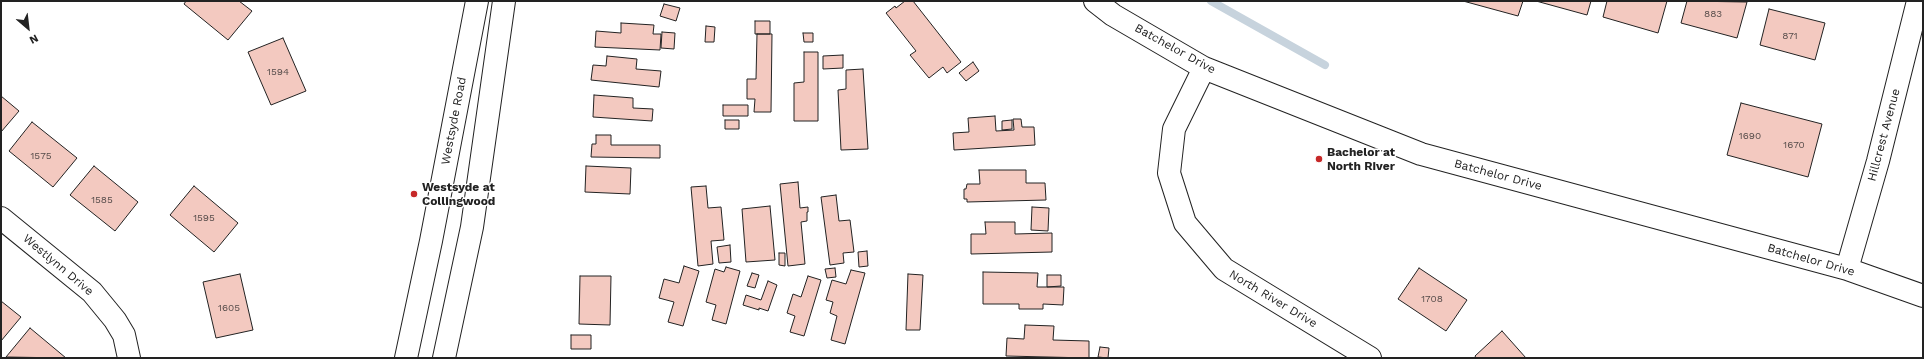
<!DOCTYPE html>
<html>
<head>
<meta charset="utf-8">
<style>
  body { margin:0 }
  #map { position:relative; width:1924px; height:359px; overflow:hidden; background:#fff; font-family:"Work Sans",sans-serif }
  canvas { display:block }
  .frame { position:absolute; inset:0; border:2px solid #222; pointer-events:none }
  .north { position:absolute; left:8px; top:8px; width:40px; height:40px; -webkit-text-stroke:3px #fff; paint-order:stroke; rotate:152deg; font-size:11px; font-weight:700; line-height:16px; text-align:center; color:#222 }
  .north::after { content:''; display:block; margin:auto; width:14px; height:18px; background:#222; clip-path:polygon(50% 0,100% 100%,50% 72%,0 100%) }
</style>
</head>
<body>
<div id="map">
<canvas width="1924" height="359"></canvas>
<div class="frame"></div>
<div class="north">N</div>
</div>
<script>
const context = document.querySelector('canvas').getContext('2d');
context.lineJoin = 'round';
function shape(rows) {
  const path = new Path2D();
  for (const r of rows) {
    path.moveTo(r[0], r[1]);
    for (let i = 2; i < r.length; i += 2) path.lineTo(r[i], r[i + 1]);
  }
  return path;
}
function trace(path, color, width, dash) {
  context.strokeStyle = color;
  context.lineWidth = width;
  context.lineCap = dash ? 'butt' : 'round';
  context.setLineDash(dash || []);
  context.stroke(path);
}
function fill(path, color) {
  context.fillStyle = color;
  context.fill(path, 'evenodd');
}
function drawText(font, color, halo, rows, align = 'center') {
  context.font = font + ' "Work Sans",sans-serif';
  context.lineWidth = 3;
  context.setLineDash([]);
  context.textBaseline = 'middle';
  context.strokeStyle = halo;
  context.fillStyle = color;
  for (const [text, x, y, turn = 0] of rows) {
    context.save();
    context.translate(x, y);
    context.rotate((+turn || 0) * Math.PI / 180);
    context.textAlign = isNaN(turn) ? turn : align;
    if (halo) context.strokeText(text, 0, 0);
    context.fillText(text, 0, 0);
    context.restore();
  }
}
trace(shape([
  [1211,1,1325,65]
]), '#c7d3dd', 8);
const building = shape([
  [186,1,239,1,252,11,228,40,184,4,186,1],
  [905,1,913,1,961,62,947,73,943,67,929,78,910,55,916,51,886,13,895,6,896,8,905,1],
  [1463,1,1523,1,1518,16,1463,1],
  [1536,1,1591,1,1587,15,1536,1],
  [1607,1,1667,1,1658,33,1603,17,1607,1],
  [1687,1,1747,2,1737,38,1681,23,1687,1],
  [664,4,680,8,676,21,660,16,664,4],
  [1769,9,1825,23,1815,60,1760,45,1769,9],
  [755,21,770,21,770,34,755,34,755,21],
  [621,23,654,25,653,34,661,34,660,50,595,47,596,31,621,33,621,23],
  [706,26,715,27,714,42,705,42,706,26],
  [662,32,675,33,674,49,661,48,662,32],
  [803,33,813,33,813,42,804,42,803,33],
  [757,34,772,34,771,112,754,112,755,99,747,99,747,79,756,79,757,34],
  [283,38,306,91,271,105,248,52,283,38],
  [804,52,818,52,818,121,794,121,794,83,804,82,804,52],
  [843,55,843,68,823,69,823,56,843,55],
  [607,56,637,59,636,69,661,71,659,87,591,80,593,65,606,66,607,56],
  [973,62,979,71,966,81,959,73,973,62],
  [863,69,868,149,841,150,838,90,846,89,846,70,863,69],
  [594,95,633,98,633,108,653,109,652,121,593,117,594,95],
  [1,96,19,111,1,132,1,96],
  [1741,103,1822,124,1808,177,1727,155,1741,103],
  [723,105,748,105,748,116,723,116,723,105],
  [995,116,996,131,1014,130,1013,119,1021,119,1022,127,1034,127,1035,145,954,150,953,133,969,132,968,118,995,116],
  [725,120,739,120,739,129,725,129,725,120],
  [1012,120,1012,129,1002,130,1002,121,1012,120],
  [32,122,77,158,53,187,9,151,32,122],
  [596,135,611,135,611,145,660,145,660,158,591,157,592,144,596,144,596,135],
  [94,166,138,202,115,231,70,195,94,166],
  [586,166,631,168,630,194,585,192,586,166],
  [979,170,1026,170,1026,183,1045,183,1046,200,967,202,967,199,964,199,964,189,966,189,967,184,980,184,979,170],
  [798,182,800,208,808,207,808,212,807,212,807,221,801,222,805,264,788,266,780,184,798,182],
  [194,186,238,223,214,252,170,215,194,186],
  [706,186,708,208,721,207,724,240,711,241,713,264,698,266,691,187,706,186],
  [836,195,839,221,850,220,854,252,843,253,844,263,830,265,821,197,836,195],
  [770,206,775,260,746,262,742,209,770,206],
  [1032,207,1049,208,1048,231,1031,230,1032,207],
  [985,222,1015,222,1015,234,1052,233,1052,252,971,254,971,234,986,234,985,222],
  [730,245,731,262,719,263,717,247,730,245],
  [867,251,868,266,859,267,858,252,867,251],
  [779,253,785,253,785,266,779,265,779,253],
  [684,266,699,271,683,326,668,322,674,302,659,298,664,279,679,283,684,266],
  [726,267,740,271,726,324,712,320,716,305,706,302,715,269,724,272,726,267],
  [835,268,836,277,827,278,825,269,835,268],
  [1419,268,1467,300,1446,331,1398,299,1419,268],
  [851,270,865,273,845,344,831,340,837,316,830,313,833,302,826,300,832,280,846,284,851,270],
  [983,272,1038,273,1037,287,1064,287,1063,305,1043,304,1043,309,1019,309,1019,304,983,304,983,272],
  [752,273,759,275,755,288,747,286,752,273],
  [240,274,253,330,216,338,203,282,240,274],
  [908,274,923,275,920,330,906,330,908,274],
  [1047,275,1061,275,1061,286,1047,287,1047,275],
  [580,276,611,276,610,325,579,324,580,276],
  [808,276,821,280,804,336,790,332,795,316,787,313,793,294,801,297,808,276],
  [768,281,777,285,768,311,759,308,759,310,743,305,746,295,761,300,768,281],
  [1,301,21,317,1,341,1,301],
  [1025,325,1054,326,1053,340,1089,341,1089,358,1006,356,1007,338,1024,339,1025,325],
  [30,328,66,358,6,357,30,328],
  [1502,331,1526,358,1476,358,1475,356,1502,331],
  [571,335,591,335,591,349,571,349,571,335],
  [1100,347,1109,348,1108,358,1098,357,1100,347]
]);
fill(building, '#f3c9c0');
trace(building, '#222', 1);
const minor = shape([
  [1095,1,1113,15,1204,68,1421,154,1847,269,1923,296],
  [1204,68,1174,129,1169,173,1185,223,1224,269,1370,358],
  [1,218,92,292,115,320,124,335,129,358],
  [1847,269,1878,161,1918,1]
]);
const major = shape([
  [406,358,431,241,477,1],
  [444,358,472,227,504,1]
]);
trace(minor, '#222', 24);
trace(major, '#222', 24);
trace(minor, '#fff', 22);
trace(major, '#fff', 22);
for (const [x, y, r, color] of [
  [1319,159,4,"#c62828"],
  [414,194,4,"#c62828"]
]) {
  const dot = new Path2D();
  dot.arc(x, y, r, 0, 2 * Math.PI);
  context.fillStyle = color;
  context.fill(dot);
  trace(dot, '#fff', 1.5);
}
drawText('10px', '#564c4a', null, [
  ["883",1713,14],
  ["871",1790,36],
  ["1594",278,72],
  ["1690",1750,136],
  ["1670",1794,145],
  ["1575",41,156],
  ["1585",102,200],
  ["1595",204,218],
  ["1708",1432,299],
  ["1605",229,308]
]);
drawText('12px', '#222', '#fff', [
  ["Batchelor Drive",1175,49,29],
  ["Westsyde Road",454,121,-79],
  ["Hillcrest Avenue",1884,135,-75],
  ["Batchelor Drive",1498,175,15],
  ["Batchelor Drive",1811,260,16],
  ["Westlynn Drive",58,265,40],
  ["North River Drive",1273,299,31]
]);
drawText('bold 12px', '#222', '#fff', [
  ["Bachelor at",1327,152],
  ["North River",1327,166],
  ["Westsyde at",422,187],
  ["Collingwood",422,201]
], 'left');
</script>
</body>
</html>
